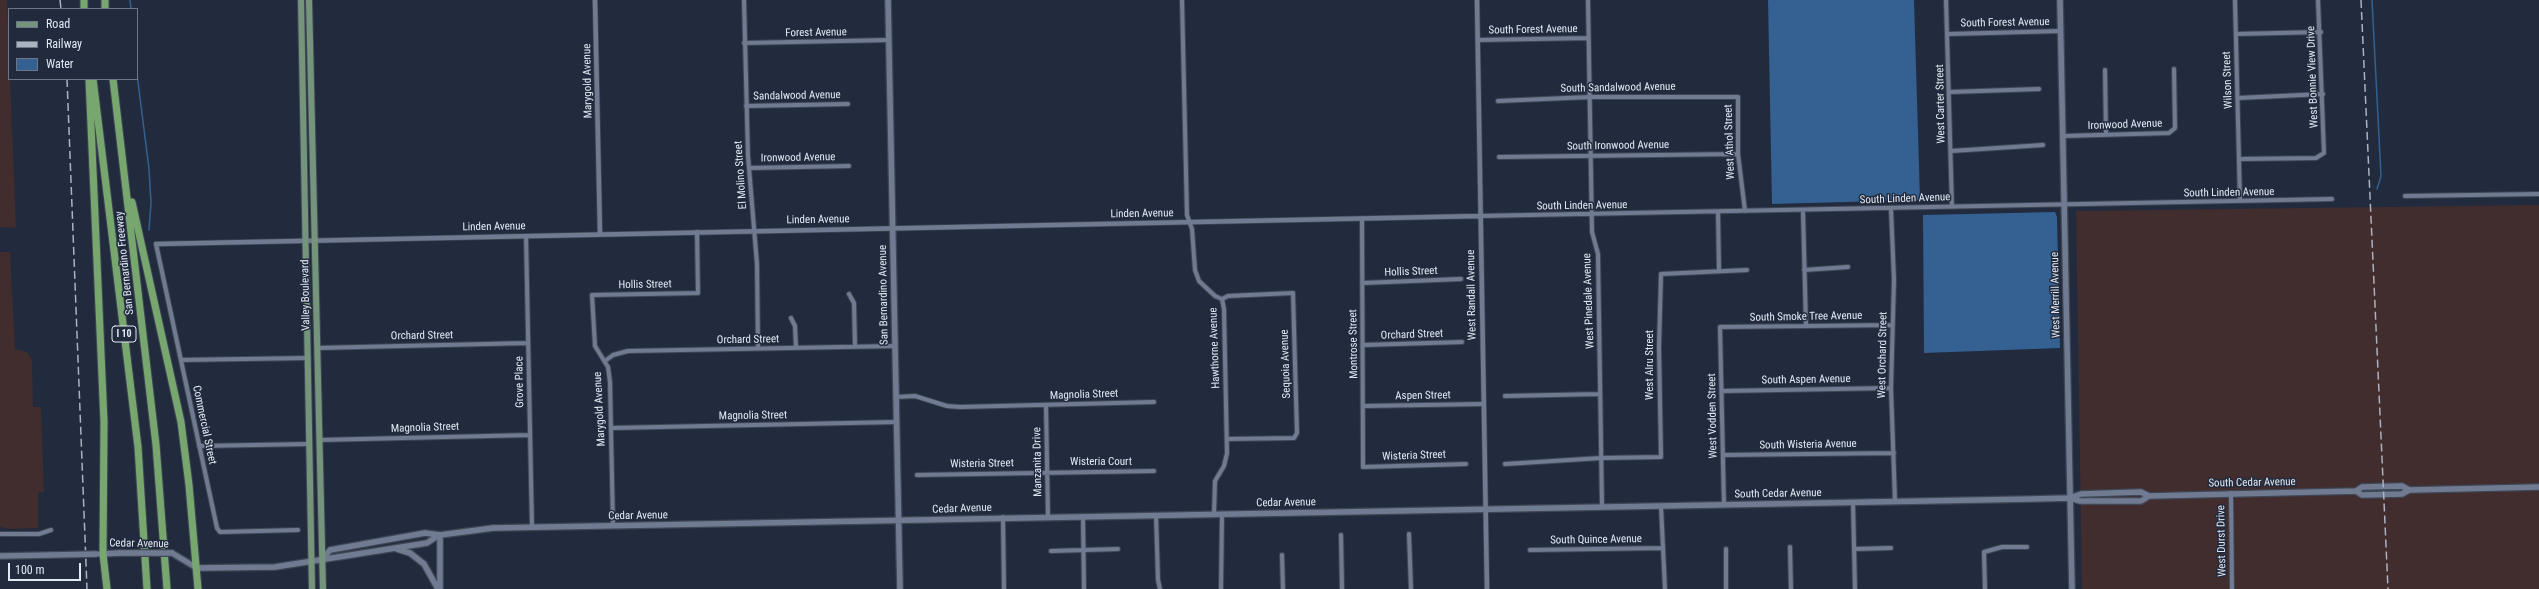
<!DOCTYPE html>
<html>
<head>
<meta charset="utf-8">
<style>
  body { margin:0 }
  #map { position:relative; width:2539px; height:589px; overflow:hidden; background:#222b3d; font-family:"Roboto Condensed",sans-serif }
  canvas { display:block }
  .legend { position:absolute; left:8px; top:8px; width:130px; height:72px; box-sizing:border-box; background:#222b3d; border:1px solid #6f7786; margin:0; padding:5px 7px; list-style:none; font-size:12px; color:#e2e8f4 }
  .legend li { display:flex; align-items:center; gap:8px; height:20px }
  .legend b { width:20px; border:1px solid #6f7786 }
  .scale { position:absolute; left:8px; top:563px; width:73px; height:18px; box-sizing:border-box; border:2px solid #e2e8f4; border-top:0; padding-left:5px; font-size:12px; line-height:14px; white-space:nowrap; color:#e2e8f4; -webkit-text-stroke:3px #222b3d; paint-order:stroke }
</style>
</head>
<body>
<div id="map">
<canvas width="2539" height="589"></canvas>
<ul class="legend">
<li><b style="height:5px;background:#74957c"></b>Road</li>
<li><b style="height:5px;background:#abb2c0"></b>Railway</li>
<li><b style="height:11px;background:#346092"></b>Water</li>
</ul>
<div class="scale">100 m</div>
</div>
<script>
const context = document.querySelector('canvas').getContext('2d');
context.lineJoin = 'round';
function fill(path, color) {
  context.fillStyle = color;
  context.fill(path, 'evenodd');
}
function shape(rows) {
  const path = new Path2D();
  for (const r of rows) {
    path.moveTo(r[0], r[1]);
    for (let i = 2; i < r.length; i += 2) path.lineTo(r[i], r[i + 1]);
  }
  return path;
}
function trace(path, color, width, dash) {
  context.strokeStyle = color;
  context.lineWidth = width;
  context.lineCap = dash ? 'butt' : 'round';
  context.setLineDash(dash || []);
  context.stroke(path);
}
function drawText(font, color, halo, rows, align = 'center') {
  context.font = font + ' "Roboto Condensed",sans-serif';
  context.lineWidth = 3;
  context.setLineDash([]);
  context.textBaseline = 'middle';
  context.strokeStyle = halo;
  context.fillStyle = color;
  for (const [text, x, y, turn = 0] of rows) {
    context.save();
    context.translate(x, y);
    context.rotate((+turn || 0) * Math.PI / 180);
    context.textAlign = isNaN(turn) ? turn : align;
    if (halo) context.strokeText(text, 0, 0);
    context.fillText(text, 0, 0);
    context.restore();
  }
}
fill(shape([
  [0,0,7,0,16,228,0,227],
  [2539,205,2539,589,2082,589,2076,211],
  [0,252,10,252,15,349,27,352,32,360,33,407,41,407,44,492,38,492,38,528,9,529,0,527]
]), '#412c2e');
fill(shape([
  [1768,0,1914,0,1920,200,1772,204],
  [2055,212,2057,217,2060,348,1924,353,1923,215]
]), '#346092');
trace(shape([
  [130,0,131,9],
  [2372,0,2381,176,2377,189],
  [137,74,149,169,151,203,149,230]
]), '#346092', 1.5);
const minor = shape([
  [744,0,748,156,757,264,758,348],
  [1182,0,1187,215,1192,229,1195,270,1199,281,1215,296,1222,299,1224,309,1227,453,1224,466,1215,481,1214,514],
  [1588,0,1592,232,1598,254,1602,507],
  [1946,0,1952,207],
  [2235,0,2240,201],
  [1949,34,2061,31],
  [2236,34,2321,32],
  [1478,40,1588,38],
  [744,43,889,40],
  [2105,70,2106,134],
  [1950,92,2039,89],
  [2238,98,2323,94],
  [1498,101,1590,97,1738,97,1738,154,1745,211],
  [746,106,848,104],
  [2063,136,2169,133,2175,128,2174,69],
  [1951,151,2043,145],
  [1499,157,1738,154],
  [2239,159,2316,158,2324,153,2318,0],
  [749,168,849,166],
  [2405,196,2539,194],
  [1891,209,1894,280,1891,388,1895,501],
  [1803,211,1806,326],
  [1718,212,1719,270],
  [1479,216,2332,199],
  [1362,219,1363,467,1466,464],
  [526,236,532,527],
  [156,244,217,528,220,532,298,530],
  [1804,270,1848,267],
  [1362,283,1461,279],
  [849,294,854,303,855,346],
  [1222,299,1228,296,1293,293,1297,433,1294,438,1227,439],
  [791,318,795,326,796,348],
  [1363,345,1462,342],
  [317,348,528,343],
  [181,360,307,358],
  [605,361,613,355,628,351,895,346],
  [1722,391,1891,388],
  [1505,396,1600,394],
  [896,397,915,396,947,406,960,407,1154,402],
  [1046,406,1048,517],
  [1363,406,1483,404],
  [611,428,896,422],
  [319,440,530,435],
  [199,446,309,444],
  [1723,455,1894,453],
  [1505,464,1601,458,1661,457,1659,347,1661,274,1747,270],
  [917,475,1154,471],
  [2231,493,2232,589],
  [1853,503,1855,589],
  [1724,505,1720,327,1892,325],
  [1661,506,1665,589],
  [1156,515,1158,580,1160,589],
  [1003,517,1004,589],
  [1083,517,1084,589],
  [613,526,610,382,608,367,595,346,592,295,698,293,697,232],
  [0,534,39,534,51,530],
  [1409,534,1411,589],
  [1341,535,1342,589],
  [1790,547,1791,589],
  [1726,549,1726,589],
  [1854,549,1891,548],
  [1530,550,1662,548],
  [1051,551,1118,549],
  [1282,555,1283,589],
  [1221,589,1222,514],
  [1985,589,1984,552,2002,547,2027,547]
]);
const tertiary = shape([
  [595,0,600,234],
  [1477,0,1487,589],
  [156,244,1479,216]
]);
const secondary = shape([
  [888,0,900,589],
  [2060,0,2072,589],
  [2356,491,2362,495,2402,494,2409,490],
  [2070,498,2080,501,2141,501,2149,496],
  [440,535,440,589],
  [397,549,410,553,424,564,438,589],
  [172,553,197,568,275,567,427,543,439,535],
  [101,554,120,553],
  [0,556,51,555],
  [322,560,330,550,425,533,440,535,493,528,2031,499,2070,498,2081,494,2141,492,2149,496,2356,491,2362,487,2402,486,2409,490,2539,487]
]);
const primary = shape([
  [301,0,312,589],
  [309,0,323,589]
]);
const motorway = shape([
  [84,0,84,9],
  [105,0,105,9],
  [89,79,104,422,103,554,107,589],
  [93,79,138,447,147,589],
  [113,79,156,445,167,589],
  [132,202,181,422,189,485,198,589]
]);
trace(minor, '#3f4655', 6);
trace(tertiary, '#3f4655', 6);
trace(secondary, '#3f4655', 8);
trace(primary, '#3f4655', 8);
trace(motorway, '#3f4655', 9);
trace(minor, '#707b91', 4);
trace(tertiary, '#707b91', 4.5);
trace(secondary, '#707b91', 5.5);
trace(primary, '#74957c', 6);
trace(motorway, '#77a76e', 7);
trace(shape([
  [60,0,61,9],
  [2361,0,2388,589],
  [67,79,87,589]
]), '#abb2c0', 1.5, [8, 4]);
const secondaryBridge = shape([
  [120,553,172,553],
  [51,555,97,554]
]);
trace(secondaryBridge, '#3f4655', 8, []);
trace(secondaryBridge, '#707b91', 5.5);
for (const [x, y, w] of [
  [124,334,24]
]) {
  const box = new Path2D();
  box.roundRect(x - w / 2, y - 8, w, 16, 3);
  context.fillStyle = '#222b3d';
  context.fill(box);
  trace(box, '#e2e8f4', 1);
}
drawText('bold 10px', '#e2e8f4', null, [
  ["I 10",124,334]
]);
drawText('11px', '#e2e8f4', '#222b3d', [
  ["South Forest Avenue",2005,23,-1],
  ["South Forest Avenue",1533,30,-1],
  ["Forest Avenue",816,33,-1],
  ["West Bonnie View Drive",2313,77,-92],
  ["Wilson Street",2228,80,-92],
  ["Marygold Avenue",588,81,-91],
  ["South Sandalwood Avenue",1618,88,-1],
  ["Sandalwood Avenue",797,96,-1],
  ["West Carter Street",1941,104,-91],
  ["Ironwood Avenue",2125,125,-2],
  ["West Athol Street",1730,142,-92],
  ["South Ironwood Avenue",1618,146,-1],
  ["Ironwood Avenue",798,158,-1],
  ["El Molino Street",741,175,-94],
  ["South Linden Avenue",2229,193,-1],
  ["South Linden Avenue",1905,199,-2],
  ["South Linden Avenue",1582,206,-1],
  ["Linden Avenue",1142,214,-1],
  ["Linden Avenue",818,220,-1],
  ["Linden Avenue",494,227,-1],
  ["San Bernardino Freeway",125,263,-96],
  ["Hollis Street",1411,272,-2],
  ["Hollis Street",645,285,-1],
  ["Valley Boulevard",306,295,-91],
  ["San Bernardino Avenue",884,295,-91],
  ["West Randall Avenue",1472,295,-91],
  ["West Merrill Avenue",2056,295,-91],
  ["West Pinedale Avenue",1589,301,-92],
  ["South Smoke Tree Avenue",1806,317,-1],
  ["Orchard Street",1412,335,-2],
  ["Orchard Street",422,336,-1],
  ["Orchard Street",748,340,-1],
  ["Montrose Street",1354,344,-91],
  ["Hawthorne Avenue",1215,348,-92],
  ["West Orchard Street",1883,355,-89],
  ["Sequoia Avenue",1286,364,-92],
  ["West Alru Street",1650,365,-90],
  ["South Aspen Avenue",1806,380,-1],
  ["Grove Place",520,382,-91],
  ["Magnolia Street",1084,395,-2],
  ["Aspen Street",1423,396,-1],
  ["Marygold Avenue",600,409,-93],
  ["Magnolia Street",753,416,-1],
  ["West Vodden Street",1713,416,-91],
  ["Commercial Street",204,425,78],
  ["Magnolia Street",425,428,-2],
  ["South Wisteria Avenue",1808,445,-1],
  ["Wisteria Street",1414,456,-2],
  ["Manzanita Drive",1038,462,-91],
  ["Wisteria Court",1101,462],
  ["Wisteria Street",982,464,-1],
  ["South Cedar Avenue",2252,483,-1],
  ["South Cedar Avenue",1778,494,-1],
  ["Cedar Avenue",1286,503,-1],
  ["Cedar Avenue",962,509,-2],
  ["Cedar Avenue",638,516,-1],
  ["South Quince Avenue",1596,540,-1],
  ["West Durst Drive",2222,541,-91],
  ["Cedar Avenue",139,544,1]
]);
</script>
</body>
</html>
